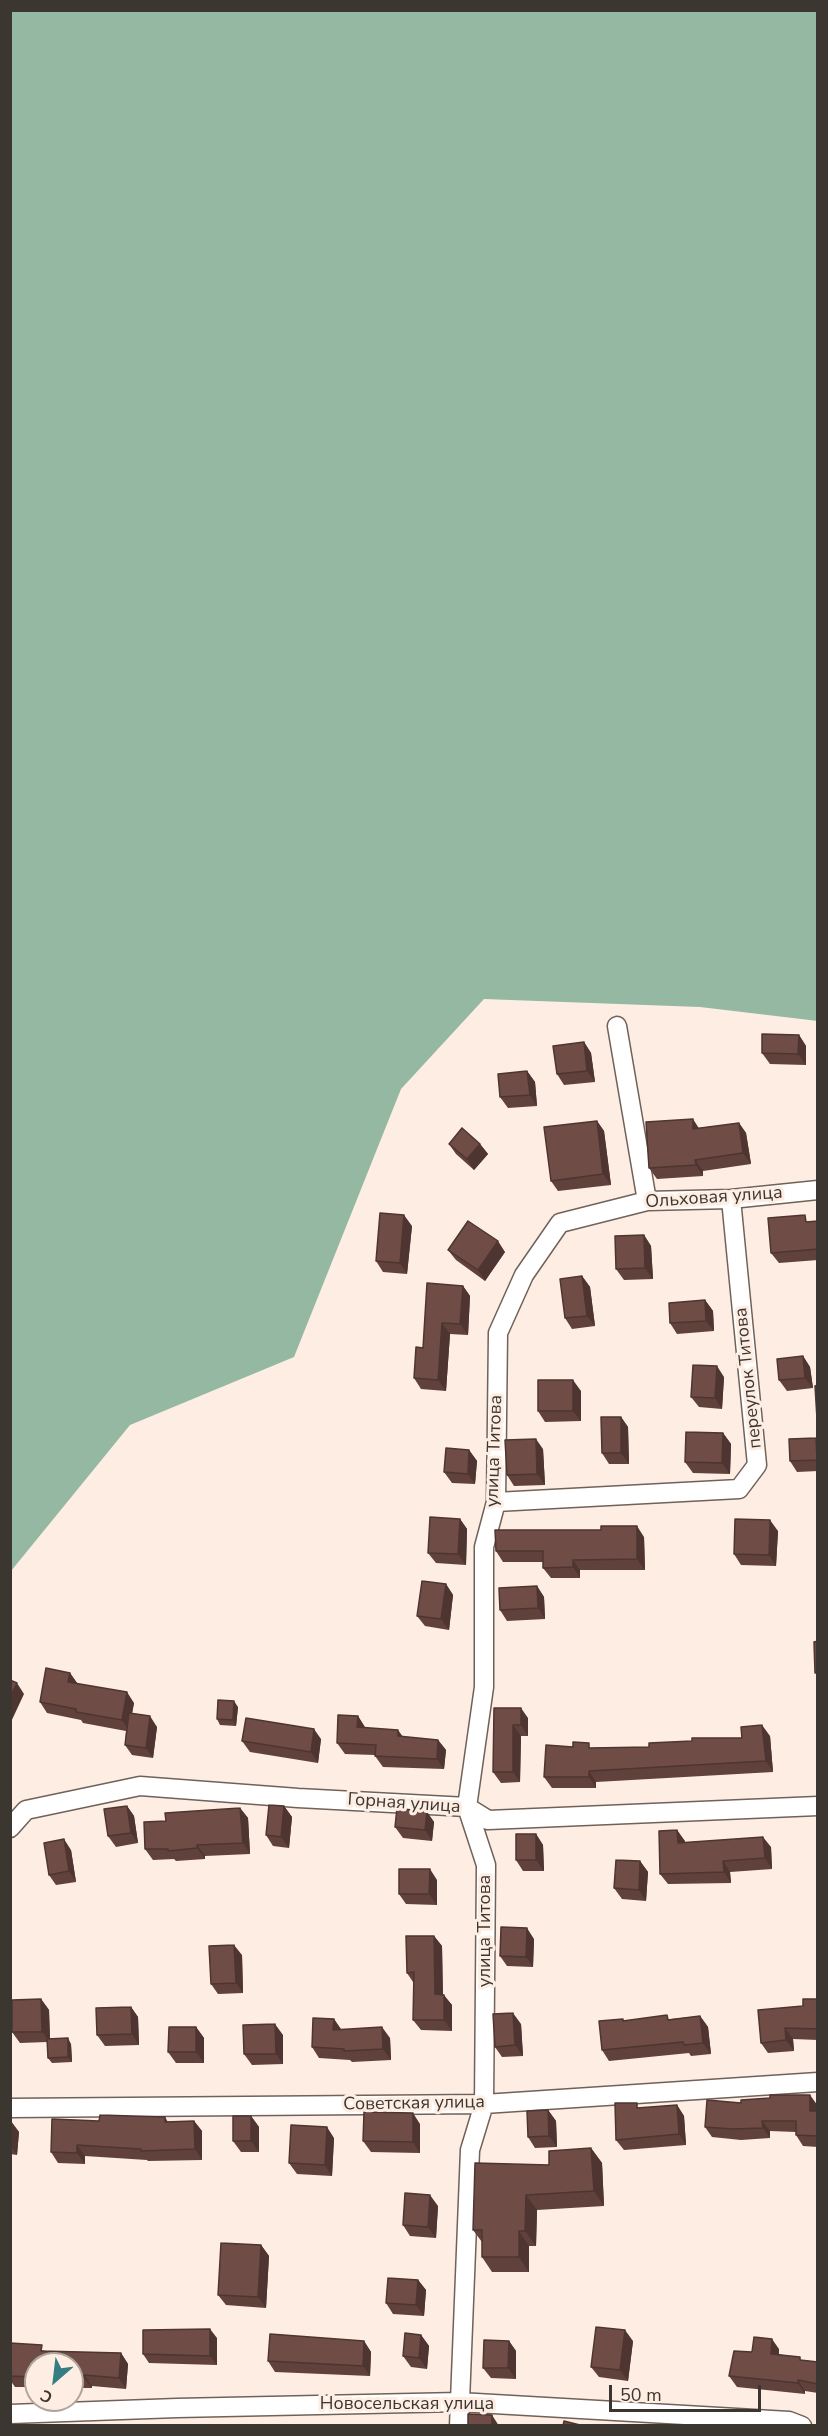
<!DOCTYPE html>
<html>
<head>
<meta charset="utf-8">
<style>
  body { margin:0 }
  #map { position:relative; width:828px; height:2436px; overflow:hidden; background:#fdede2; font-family:"Nunito Sans",sans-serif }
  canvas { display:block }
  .frame { position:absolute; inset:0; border:12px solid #3c3631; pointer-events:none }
  .north { position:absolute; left:24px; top:2352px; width:60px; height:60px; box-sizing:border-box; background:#fdede2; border:2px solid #b0a49b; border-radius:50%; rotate:208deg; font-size:16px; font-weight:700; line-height:24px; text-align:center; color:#3c3631 }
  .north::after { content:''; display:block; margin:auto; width:21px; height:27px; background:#347d82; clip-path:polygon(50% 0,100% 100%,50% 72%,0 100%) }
  .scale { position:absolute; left:609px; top:2385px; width:152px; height:27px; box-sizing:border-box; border:3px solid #3c3631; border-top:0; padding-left:8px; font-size:18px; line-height:21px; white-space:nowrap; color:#3c3631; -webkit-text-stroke:4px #fdede2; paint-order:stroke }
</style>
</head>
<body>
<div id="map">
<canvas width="828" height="2436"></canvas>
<div class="frame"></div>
<div class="north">С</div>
<div class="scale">50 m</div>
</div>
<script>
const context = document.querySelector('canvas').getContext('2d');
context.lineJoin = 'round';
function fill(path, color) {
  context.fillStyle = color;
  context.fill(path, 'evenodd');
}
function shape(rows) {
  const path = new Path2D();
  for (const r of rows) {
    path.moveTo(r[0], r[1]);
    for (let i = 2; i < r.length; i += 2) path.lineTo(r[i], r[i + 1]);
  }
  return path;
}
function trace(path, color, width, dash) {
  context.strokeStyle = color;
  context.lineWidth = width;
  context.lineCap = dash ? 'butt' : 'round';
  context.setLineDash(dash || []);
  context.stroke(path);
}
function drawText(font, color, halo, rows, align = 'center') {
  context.font = font + ' "Nunito Sans",sans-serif';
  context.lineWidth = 6;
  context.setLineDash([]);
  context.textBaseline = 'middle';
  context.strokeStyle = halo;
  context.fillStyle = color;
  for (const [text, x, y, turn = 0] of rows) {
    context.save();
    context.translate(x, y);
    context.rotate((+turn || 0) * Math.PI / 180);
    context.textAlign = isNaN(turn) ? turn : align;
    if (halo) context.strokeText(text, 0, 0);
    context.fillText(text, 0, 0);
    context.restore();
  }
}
fill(shape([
  [11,10,817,11,818,1021,700,1007,484,999,401,1089,294,1357,130,1425,11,1571]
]), '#94b8a1');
const street = shape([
  [617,1026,647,1201],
  [496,1502,739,1489,757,1465,731,1199],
  [10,1828,26,1810,140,1786,298,1798,467,1807,488,1820,818,1806],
  [10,2108,484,2104,818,2082],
  [10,2414,177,2408,459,2402,789,2421,802,2426],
  [459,2426,470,2150,484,2104,486,1865,467,1807,484,1687,484,1547,496,1502,498,1333,524,1275,560,1223,647,1201,731,1199,818,1190]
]);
trace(street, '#706259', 21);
trace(street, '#fff', 18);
fill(shape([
  [799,1035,806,1046,806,1065,770,1064,762,1053],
  [584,1042,591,1053,595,1082,564,1085,557,1074],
  [527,1071,535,1082,537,1106,508,1108,500,1097],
  [597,1121,604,1131,611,1185,558,1191,551,1181],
  [739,1123,746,1133,751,1164,703,1171,703,1176,657,1179,649,1168,699,1128],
  [449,1144,480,1144,488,1154,474,1170,456,1154],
  [809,1221,818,1221,818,1260,779,1263,771,1253],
  [412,1226,407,1274,383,1272,376,1261],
  [644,1235,651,1246,653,1279,624,1280,616,1269],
  [448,1250,505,1252,485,1281,456,1260],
  [582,1276,590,1287,595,1326,572,1329,565,1318],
  [463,1286,470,1296,468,1335,450,1334,446,1391,421,1389,414,1378,423,1348],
  [705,1300,713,1311,714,1331,677,1334,670,1323],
  [803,1356,810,1367,813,1388,787,1391,779,1380],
  [724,1377,722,1409,699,1407,691,1397],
  [581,1391,581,1421,545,1422,538,1411],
  [621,1417,628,1427,629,1464,609,1464,602,1453],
  [723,1433,731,1444,730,1474,693,1473,685,1462],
  [816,1438,818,1440,818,1471,797,1472,790,1461],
  [543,1449,545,1485,514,1486,507,1475],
  [469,1450,477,1461,475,1484,452,1483,444,1472],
  [460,1519,467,1529,466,1565,436,1563,428,1553],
  [778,1531,776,1566,741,1565,734,1554],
  [644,1537,645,1570,580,1570,580,1578,551,1578,543,1568,543,1562,503,1562,496,1551],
  [446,1584,453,1595,449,1630,425,1626,417,1616],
  [537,1586,544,1597,545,1619,507,1621,500,1610],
  [70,1673,77,1683,134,1703,132,1713,157,1727,153,1758,132,1755,125,1745,126,1731,83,1723,81,1720,47,1713,40,1702],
  [238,1707,236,1726,220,1725,217,1719],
  [494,1708,528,1718,528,1736,521,1736,520,1782,501,1783,493,1772],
  [358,1716,365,1728,403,1737,438,1740,446,1750,444,1769,383,1767,375,1756,375,1755,345,1754,337,1743],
  [770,1736,773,1772,596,1782,596,1788,552,1788,544,1777,593,1748,649,1747],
  [321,1739,318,1763,250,1752,242,1741],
  [127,1806,134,1816,138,1843,116,1847,108,1836],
  [284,1806,292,1817,289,1848,273,1846,266,1835],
  [240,1808,248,1818,250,1854,205,1856,205,1859,176,1861,174,1859,153,1860,145,1849,166,1821],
  [427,1812,434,1822,432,1841,403,1838,395,1827],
  [677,1830,685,1842,771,1847,772,1869,730,1872,731,1883,668,1884,660,1874],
  [536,1834,543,1845,544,1871,523,1871,516,1860],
  [71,1850,76,1882,56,1885,49,1875],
  [640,1861,648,1872,646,1901,622,1899,614,1888],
  [437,1880,437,1905,406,1904,399,1894],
  [434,1936,442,1946,443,1995,452,2005,452,2031,421,2030,413,2020,413,1982,407,1973],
  [534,1939,533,1967,507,1966,500,1956],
  [242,1955,243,1993,218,1994,211,1984],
  [41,1999,49,2010,50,2039,71,2044,72,2062,52,2063,48,2058,47,2042,20,2043,12,2032],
  [818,1999,818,2040,793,2039,794,2051,768,2053,761,2043,803,2006],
  [131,2007,138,2017,139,2045,105,2046,97,2035],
  [700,2016,708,2027,711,2054,691,2056,689,2053,609,2061,602,2050,624,2020,671,2019],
  [334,2019,341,2029,390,2038,391,2060,352,2062,350,2060,319,2058,312,2047],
  [521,2024,523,2056,502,2057,495,2047],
  [196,2027,204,2038,204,2063,176,2063,168,2052],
  [283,2035,283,2064,252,2065,244,2054],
  [741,2103,818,2106,818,2147,803,2146,796,2135,796,2132,770,2131,770,2138,741,2140,712,2137,705,2127],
  [677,2105,684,2116,686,2145,624,2150,616,2140,640,2108],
  [548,2110,556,2121,557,2147,535,2148,528,2137],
  [251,2116,259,2127,259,2152,241,2152,233,2141],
  [165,2117,168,2122,194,2121,202,2131,202,2160,148,2161,147,2160,85,2156,85,2164,58,2163,51,2152,99,2121],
  [10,2121,19,2132,17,2155,10,2154],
  [420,2124,420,2153,371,2152,363,2141],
  [334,2138,332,2176,297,2174,289,2163],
  [591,2148,602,2163,604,2206,537,2210,536,2246,529,2246,529,2272,492,2272,482,2257,482,2242,473,2230,549,2165],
  [438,2206,436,2238,410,2236,403,2225],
  [261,2245,269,2256,266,2308,226,2305,218,2295],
  [418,2280,426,2290,424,2316,393,2314,386,2303],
  [421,2335,429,2346,427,2369,411,2367,403,2356],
  [217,2338,217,2365,149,2363,143,2354],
  [364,2341,371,2352,370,2376,275,2372,268,2361],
  [509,2341,516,2351,516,2379,491,2378,483,2368],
  [633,2341,628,2381,599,2377,591,2367],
  [10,2342,11,2343,46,2351,121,2353,128,2364,126,2389,92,2386,92,2388,72,2388,72,2364,36,2364,36,2387,15,2387,10,2380],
  [779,2349,779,2354,802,2360,818,2362,818,2393,805,2391,805,2394,737,2387,729,2376,752,2352]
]), '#60413c');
fill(shape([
  [799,1035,806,1046,806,1065,798,1054],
  [584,1042,591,1053,595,1082,587,1071],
  [527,1071,535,1082,537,1106,530,1095],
  [693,1119,700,1130,693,1129],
  [597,1121,604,1131,611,1185,603,1174],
  [739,1123,746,1133,751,1164,743,1153],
  [480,1144,488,1154,474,1170,467,1159],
  [695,1160,703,1171,703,1176,696,1165],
  [404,1215,412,1226,407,1274,400,1263],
  [644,1235,651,1246,653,1279,645,1268],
  [498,1241,505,1252,485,1281,478,1270],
  [582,1276,590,1287,595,1326,587,1316],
  [463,1286,470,1296,468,1335,460,1324],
  [705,1300,713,1311,714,1331,706,1321],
  [442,1323,450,1334,446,1391,438,1380],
  [803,1356,810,1367,813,1388,805,1378],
  [717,1366,724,1377,722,1409,715,1398],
  [573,1380,581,1391,581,1421,573,1411],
  [621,1417,628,1427,629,1464,621,1453],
  [723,1433,731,1444,730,1474,722,1463],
  [816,1438,818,1440,818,1462,817,1460],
  [536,1439,543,1449,545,1485,537,1474],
  [469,1450,477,1461,475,1484,468,1474],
  [460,1519,467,1529,466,1565,458,1554],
  [770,1520,778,1531,776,1566,769,1555],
  [637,1526,644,1537,645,1570,637,1559],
  [573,1560,580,1570,580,1578,573,1567],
  [446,1584,453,1595,449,1630,441,1619],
  [537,1586,544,1597,545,1619,538,1608],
  [70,1673,77,1683,68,1682],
  [17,1683,24,1694,10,1724,10,1697],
  [127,1692,134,1703,129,1731,122,1720],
  [234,1701,238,1707,236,1726,233,1720],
  [521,1708,528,1718,528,1736,521,1725],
  [150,1716,157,1727,153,1758,146,1748],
  [358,1716,365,1727,365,1738,357,1727],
  [513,1725,521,1736,520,1782,513,1772],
  [762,1725,770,1736,773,1772,766,1761],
  [314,1729,321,1739,318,1763,311,1752],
  [398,1730,406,1741,398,1736],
  [438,1740,446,1750,444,1769,437,1759],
  [589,1771,596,1782,596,1788,589,1777],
  [127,1806,134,1816,138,1843,131,1833],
  [284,1806,292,1817,289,1848,281,1837],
  [240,1808,248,1818,250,1854,243,1843],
  [427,1812,434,1822,432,1841,425,1830],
  [677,1830,685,1841,685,1853,678,1843],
  [536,1834,543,1845,544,1871,536,1860],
  [763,1837,771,1847,772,1869,765,1858],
  [64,1839,71,1850,76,1882,69,1871],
  [197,1845,205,1856,205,1859,197,1848],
  [640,1861,648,1872,646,1901,639,1890],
  [723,1861,730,1872,731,1883,724,1872],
  [430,1869,437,1880,437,1905,429,1894],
  [527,1928,534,1939,533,1967,526,1957],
  [434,1936,442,1946,443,2005,435,1994],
  [234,1945,242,1955,243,1993,236,1983],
  [444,1995,452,2005,452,2031,444,2020],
  [41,1999,49,2010,50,2042,42,2032],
  [131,2007,138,2017,139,2045,132,2034],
  [513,2013,521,2024,523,2056,515,2045],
  [700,2016,708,2027,711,2054,703,2043],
  [334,2019,341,2030,333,2030],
  [275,2024,283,2035,283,2064,276,2054],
  [196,2027,204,2038,204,2063,196,2052],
  [382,2027,390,2038,391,2060,383,2049],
  [785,2028,793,2039,794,2051,786,2040],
  [68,2038,71,2044,72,2062,68,2057],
  [810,2095,818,2106,818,2122,810,2111],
  [677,2105,684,2116,686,2145,679,2134],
  [548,2110,556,2121,557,2147,549,2136],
  [413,2113,420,2124,420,2153,413,2142],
  [251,2116,259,2127,259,2152,251,2141],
  [11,2121,19,2132,17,2155,10,2145],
  [194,2121,202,2131,202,2160,195,2149],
  [762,2121,770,2131,770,2138,763,2128],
  [327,2127,334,2138,332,2176,325,2165],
  [77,2145,85,2156,85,2164,77,2153],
  [591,2148,602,2163,604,2206,594,2191],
  [430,2195,438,2206,436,2238,428,2227],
  [526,2195,537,2210,536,2246,525,2231],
  [519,2231,529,2246,529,2272,519,2257],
  [261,2245,269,2256,266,2308,258,2297],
  [418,2280,426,2290,424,2316,416,2305],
  [210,2329,217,2338,217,2365,210,2356],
  [625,2330,633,2341,628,2381,620,2370],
  [421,2335,429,2346,427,2369,419,2358],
  [772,2339,779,2349,778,2364,771,2354],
  [364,2341,371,2352,370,2376,363,2366],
  [509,2341,516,2351,516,2379,508,2368],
  [121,2353,128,2364,126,2389,119,2378],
  [84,2375,92,2386,92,2388,84,2378],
  [798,2380,805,2391,805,2394,798,2383],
  [492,2415,499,2426,492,2426]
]), '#4e3531');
const building = shape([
  [762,1034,799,1035,798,1054,762,1053,762,1034],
  [584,1042,587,1071,557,1074,553,1046,584,1042],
  [527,1071,530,1095,500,1097,498,1074,527,1071],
  [693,1119,693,1129,739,1123,743,1153,695,1160,696,1165,649,1168,646,1122,693,1119],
  [597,1121,603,1174,551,1181,544,1127,597,1121],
  [462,1128,480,1144,467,1159,449,1144,462,1128],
  [380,1213,404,1215,400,1263,376,1261,380,1213],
  [805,1215,806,1222,818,1221,818,1249,771,1253,768,1218,805,1215],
  [468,1221,498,1241,478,1270,448,1250,468,1221],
  [644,1235,645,1268,616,1269,615,1236,644,1235],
  [582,1276,587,1316,565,1318,560,1279,582,1276],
  [427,1283,463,1286,460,1324,442,1323,438,1380,414,1378,416,1347,423,1348,427,1283],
  [705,1300,706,1321,670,1323,669,1303,705,1300],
  [803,1356,805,1378,779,1380,777,1359,803,1356],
  [693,1365,717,1366,715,1398,691,1397,693,1365],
  [538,1380,573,1380,573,1411,538,1411,538,1380],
  [818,1385,818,1419,817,1419,815,1386,818,1385],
  [601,1417,621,1417,621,1453,602,1453,601,1417],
  [686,1432,723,1433,722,1463,685,1462,686,1432],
  [816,1438,817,1460,790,1461,789,1439,816,1438],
  [536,1439,537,1474,507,1475,505,1440,536,1439],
  [446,1448,469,1450,468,1474,444,1472,446,1448],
  [430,1517,460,1519,458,1554,428,1553,430,1517],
  [735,1519,770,1520,769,1555,734,1554,735,1519],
  [601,1526,637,1526,637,1559,573,1560,573,1567,543,1568,543,1551,496,1551,495,1530,601,1530,601,1526],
  [422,1581,446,1584,441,1619,417,1616,422,1581],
  [537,1586,538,1608,500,1610,499,1588,537,1586],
  [818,1641,818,1673,815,1673,814,1642,818,1641],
  [46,1668,70,1673,68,1682,127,1692,122,1720,76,1712,76,1709,40,1702,46,1668],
  [10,1680,17,1683,10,1697,10,1680],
  [218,1700,234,1701,233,1720,217,1719,218,1700],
  [494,1708,521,1708,521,1725,513,1725,513,1772,493,1772,494,1708],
  [129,1713,150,1716,146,1748,125,1745,129,1713],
  [338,1715,358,1716,357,1727,398,1730,398,1736,438,1740,437,1759,375,1756,376,1745,337,1743,338,1715],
  [246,1718,314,1729,311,1752,242,1741,246,1718],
  [762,1725,766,1761,589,1771,589,1777,544,1777,546,1745,573,1747,573,1742,589,1743,589,1748,649,1747,649,1743,692,1741,692,1738,742,1738,741,1727,762,1725],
  [269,1805,284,1806,281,1837,266,1835,269,1805],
  [127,1806,131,1833,108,1836,104,1809,127,1806],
  [240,1808,243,1843,197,1845,197,1848,168,1851,168,1849,145,1849,144,1822,166,1821,165,1813,240,1808],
  [397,1808,427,1812,425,1830,395,1827,397,1808],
  [677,1830,678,1843,763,1837,765,1858,723,1861,724,1872,660,1874,659,1831,677,1830],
  [516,1834,536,1834,536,1860,516,1860,516,1834],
  [64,1839,69,1871,49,1875,44,1843,64,1839],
  [616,1860,640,1861,639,1890,614,1888,616,1860],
  [399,1869,430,1869,429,1894,399,1894,399,1869],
  [501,1927,527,1928,526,1957,500,1956,501,1927],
  [406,1936,434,1936,435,1994,444,1995,444,2020,413,2020,414,1972,407,1973,406,1936],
  [234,1945,236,1983,211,1984,209,1946,234,1945],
  [41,1999,42,2032,12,2032,12,2000,41,1999],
  [803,1999,818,1999,818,2029,785,2028,786,2040,761,2043,758,2010,803,2006,803,1999],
  [131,2007,132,2034,97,2035,96,2008,131,2007],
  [513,2013,515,2045,495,2047,493,2014,513,2013],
  [667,2015,668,2020,700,2016,703,2043,684,2045,683,2042,602,2050,599,2021,623,2019,623,2021,667,2015],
  [313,2018,334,2019,333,2030,382,2027,383,2049,344,2051,344,2049,312,2047,313,2018],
  [275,2024,276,2054,244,2054,243,2025,275,2024],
  [169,2027,196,2027,196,2052,168,2052,169,2027],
  [68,2038,68,2057,48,2058,47,2039,68,2038],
  [770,2095,810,2095,810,2111,818,2111,818,2136,796,2135,796,2121,762,2121,763,2128,733,2129,705,2127,707,2100,741,2103,741,2100,770,2098,770,2095],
  [615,2103,637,2103,637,2108,677,2105,679,2134,616,2140,615,2103],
  [548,2110,549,2136,528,2137,527,2111,548,2110],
  [364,2112,413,2113,413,2142,363,2141,364,2112],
  [100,2115,165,2117,165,2122,194,2121,195,2149,141,2151,141,2149,77,2145,77,2153,51,2152,52,2119,99,2121,100,2115],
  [233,2116,251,2116,251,2141,233,2141,233,2116],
  [291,2125,327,2127,325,2165,289,2163,291,2125],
  [591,2148,594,2191,526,2195,525,2231,519,2231,519,2257,482,2257,482,2230,473,2230,475,2163,549,2165,549,2151,591,2148],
  [405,2193,430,2195,428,2227,403,2225,405,2193],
  [221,2243,261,2245,258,2297,218,2295,221,2243],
  [388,2278,418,2280,416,2305,386,2303,388,2278],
  [596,2327,625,2330,620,2370,591,2367,596,2327],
  [210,2329,210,2356,143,2354,143,2330,210,2329],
  [405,2333,421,2335,419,2358,403,2356,405,2333],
  [270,2334,364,2341,363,2366,268,2361,270,2334],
  [754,2337,772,2339,771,2354,800,2357,800,2360,818,2362,818,2384,798,2380,798,2383,729,2376,734,2351,752,2352,754,2337],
  [484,2340,509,2341,508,2368,483,2368,484,2340],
  [10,2343,42,2345,41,2351,121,2353,119,2378,84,2375,84,2378,72,2377,72,2364,36,2364,36,2377,10,2376,10,2343],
  [468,2414,492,2415,492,2426,468,2426,468,2414],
  [564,2421,584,2426,563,2426,564,2421]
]);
fill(building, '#704c46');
trace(building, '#4e3531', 1.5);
drawText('18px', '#3c3631', '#fdede2', [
  ["Ольховая улица",714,1198,-4],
  ["переулок Титова",749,1378,-96],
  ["улица Титова",495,1451,-88],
  ["Горная улица",404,1804,4],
  ["улица Титова",486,1931,-90],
  ["Советская улица",414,2104,-1],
  ["Новосельская улица",407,2405]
]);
</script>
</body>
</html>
